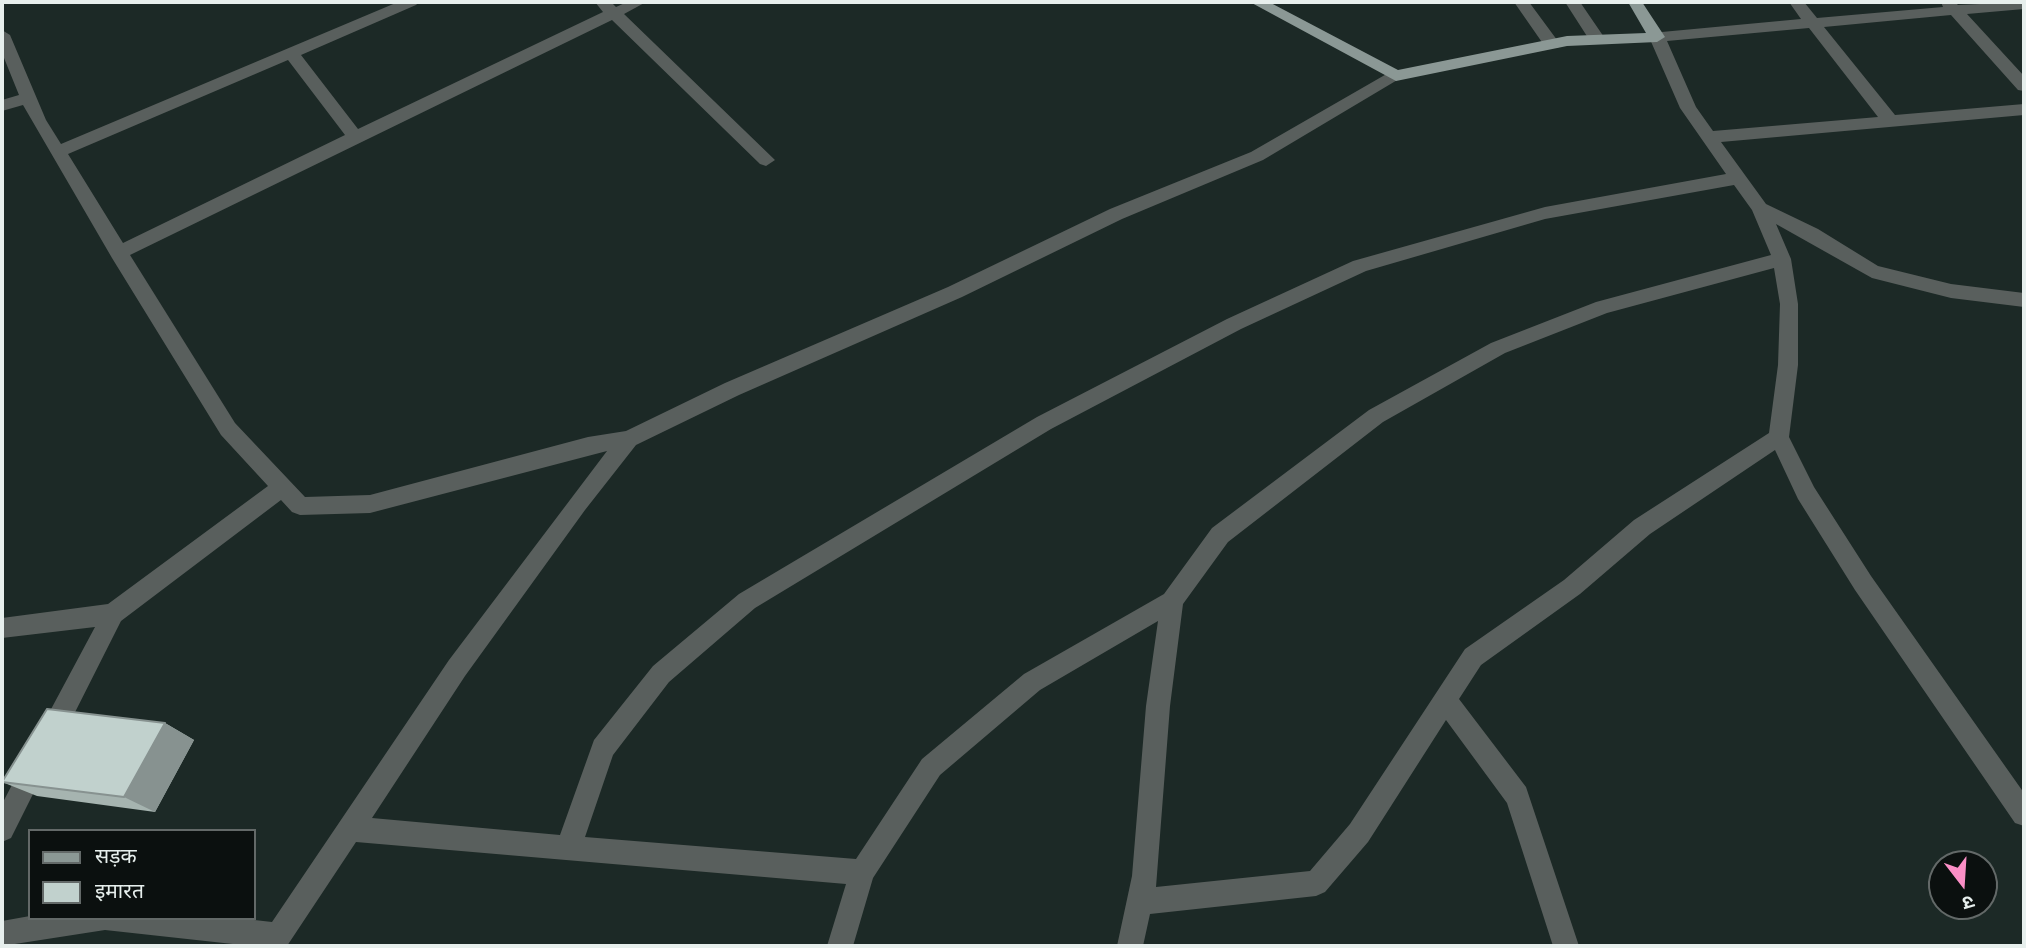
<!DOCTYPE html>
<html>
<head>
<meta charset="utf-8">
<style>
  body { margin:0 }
  #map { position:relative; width:2026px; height:948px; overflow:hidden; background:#1c2926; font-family:"Public Sans","Noto Sans Devanagari",sans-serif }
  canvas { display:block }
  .frame { position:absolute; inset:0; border:4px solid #e7efed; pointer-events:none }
  .legend { position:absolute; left:28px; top:829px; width:228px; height:91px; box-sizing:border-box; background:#0b100f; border:2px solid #636968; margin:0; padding:9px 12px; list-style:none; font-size:21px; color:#e7efed }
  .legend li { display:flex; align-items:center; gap:14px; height:35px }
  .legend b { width:35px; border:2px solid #636968 }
  .north { position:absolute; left:1928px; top:850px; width:70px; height:70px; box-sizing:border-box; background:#0b100f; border:2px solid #636968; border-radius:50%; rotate:163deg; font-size:19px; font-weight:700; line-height:28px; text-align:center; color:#e7efed }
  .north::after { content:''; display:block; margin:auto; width:24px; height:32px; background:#fb8fc6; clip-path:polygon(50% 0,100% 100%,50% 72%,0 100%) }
</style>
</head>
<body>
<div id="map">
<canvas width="2026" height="948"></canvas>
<div class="frame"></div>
<ul class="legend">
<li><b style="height:9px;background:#8b9895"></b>सड़क</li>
<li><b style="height:19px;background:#c1d1cd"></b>इमारत</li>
</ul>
<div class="north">उ</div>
</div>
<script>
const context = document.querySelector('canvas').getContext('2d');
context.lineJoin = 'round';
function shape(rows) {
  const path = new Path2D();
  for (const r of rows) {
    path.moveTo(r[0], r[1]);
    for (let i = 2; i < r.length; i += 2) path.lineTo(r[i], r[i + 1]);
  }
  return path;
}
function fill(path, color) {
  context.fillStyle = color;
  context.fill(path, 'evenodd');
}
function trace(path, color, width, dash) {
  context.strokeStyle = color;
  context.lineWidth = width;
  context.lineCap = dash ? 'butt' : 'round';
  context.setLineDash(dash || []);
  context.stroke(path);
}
fill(shape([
  [398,2,419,2,416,5,301,55,358,129,603,12,595,2,611,2,616,7,627,2,646,2,624,14,775,160,766,166,760,164,612,20,130,255,235,423,305,497,370,495,588,437,626,431,725,383,948,287,1110,209,1251,152,1390,72,1402,72,1404,76,1263,160,1122,219,962,297,739,395,636,445,585,510,465,676,372,818,560,835,594,740,653,666,739,594,1037,417,1227,319,1353,261,1545,207,1726,174,1680,108,1649,37,1651,33,1801,19,1789,2,1804,2,1817,18,1943,7,1941,2,1955,2,1958,5,2024,2,2024,9,1967,14,2024,76,2024,91,2018,90,1951,15,1824,27,1895,115,2024,104,2024,115,1721,142,1766,204,1818,229,1878,266,1951,284,2024,293,2024,307,1951,298,1872,278,1776,224,1791,259,1798,304,1798,365,1789,437,1814,487,1871,576,2024,793,2024,826,2015,823,1855,590,1798,499,1775,450,1650,534,1580,594,1481,665,1459,699,1526,787,1579,946,1553,946,1507,803,1446,720,1368,842,1325,892,1316,896,1150,914,1143,946,1117,946,1132,876,1146,706,1158,621,1040,690,940,775,873,878,853,946,827,946,846,884,356,842,287,946,251,946,105,930,2,946,2,921,30,916,237,918,272,922,449,660,607,451,370,513,300,515,292,512,281,500,121,621,60,742,51,746,42,742,39,734,42,726,95,627,2,638,2,618,108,604,268,486,221,435,112,258,23,105,2,111,2,100,19,95,2,53,2,30,10,35,46,120,61,144,398,2],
  [1809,28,1878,117,1713,131,1696,107,1667,41,1809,28],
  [288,60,345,135,123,243,68,154,288,60],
  [1734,185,1752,210,1771,255,1596,302,1491,343,1369,410,1212,528,1164,594,1024,674,922,759,856,859,585,837,613,755,669,682,755,608,1051,429,1241,329,1366,271,1545,219,1734,185],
  [1774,268,1780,304,1778,365,1769,433,1634,520,1564,580,1465,649,1350,824,1310,871,1156,887,1170,706,1183,604,1228,542,1383,422,1505,353,1607,313,1774,268],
  [1514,2,1529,2,1560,44,1558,48,1546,48,1514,2],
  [1565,2,1580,2,1606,40,1604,44,1592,44,1565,2],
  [35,754,44,758,47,766,11,838,2,842,2,804,26,758,35,754]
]), '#595f5d');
fill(shape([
  [1250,2,1269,2,1398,70,1567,36,1646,33,1628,2,1642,2,1665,37,1657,42,1567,46,1396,81,1250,2]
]), '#8b9895');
fill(shape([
  [165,723,194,740,155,812,37,796,2,782]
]), '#a6b4b0');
fill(shape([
  [165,723,194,740,155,812,124,797]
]), '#879290');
const building = shape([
  [47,709,165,723,124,797,2,782,47,709]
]);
fill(building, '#c1d1cd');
trace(building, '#879290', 2);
</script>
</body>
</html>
